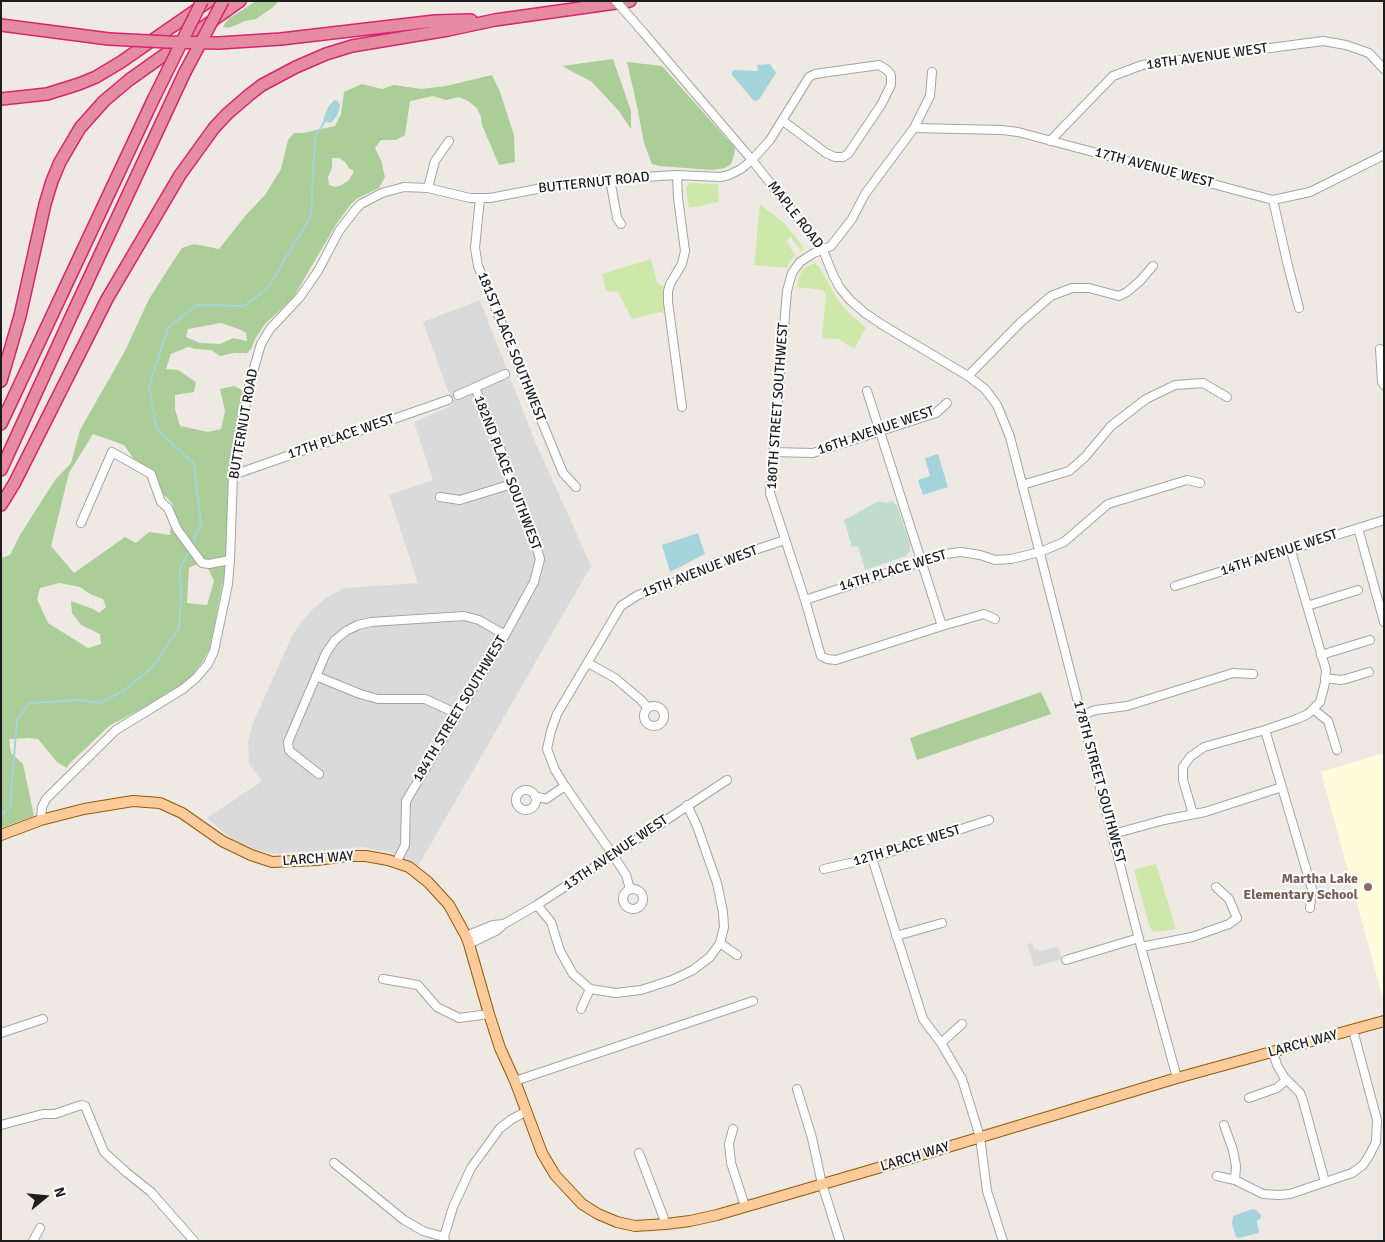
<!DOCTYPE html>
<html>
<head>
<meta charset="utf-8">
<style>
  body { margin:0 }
  #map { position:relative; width:1385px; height:1242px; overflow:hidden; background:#eeeae3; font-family:Signika,sans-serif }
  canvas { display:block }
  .frame { position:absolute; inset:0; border:2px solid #1d1d1d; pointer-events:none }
  .north { position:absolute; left:20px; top:1172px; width:50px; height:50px; -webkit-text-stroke:4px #fff; paint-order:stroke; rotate:73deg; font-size:14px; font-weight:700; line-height:20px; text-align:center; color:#1d1d1d }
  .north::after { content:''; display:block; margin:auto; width:18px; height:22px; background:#1d1d1d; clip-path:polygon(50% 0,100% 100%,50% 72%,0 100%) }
</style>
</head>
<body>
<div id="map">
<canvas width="1385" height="1242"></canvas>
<div class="frame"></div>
<div class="north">N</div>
</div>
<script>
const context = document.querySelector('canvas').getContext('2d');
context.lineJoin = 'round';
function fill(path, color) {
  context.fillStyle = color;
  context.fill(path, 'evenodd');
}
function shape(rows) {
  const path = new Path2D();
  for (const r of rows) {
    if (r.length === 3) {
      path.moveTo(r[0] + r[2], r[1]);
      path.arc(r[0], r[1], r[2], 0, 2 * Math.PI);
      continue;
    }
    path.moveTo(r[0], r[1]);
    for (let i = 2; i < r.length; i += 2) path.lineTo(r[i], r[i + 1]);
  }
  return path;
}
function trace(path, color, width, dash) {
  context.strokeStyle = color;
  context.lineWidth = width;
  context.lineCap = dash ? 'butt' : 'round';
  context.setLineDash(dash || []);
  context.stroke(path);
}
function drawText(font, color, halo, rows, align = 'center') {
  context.font = font + ' Signika,sans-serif';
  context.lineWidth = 4;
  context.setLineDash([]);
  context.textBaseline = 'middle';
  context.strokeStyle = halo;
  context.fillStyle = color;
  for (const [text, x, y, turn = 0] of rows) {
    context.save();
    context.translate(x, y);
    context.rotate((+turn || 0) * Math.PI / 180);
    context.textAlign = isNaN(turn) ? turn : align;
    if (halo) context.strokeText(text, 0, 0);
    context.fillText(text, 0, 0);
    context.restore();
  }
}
fill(shape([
  [480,300,534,439,591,566,418,866,413,863,388,852,362,847,274,854,257,851,241,844,227,835,207,818,262,781,249,764,248,742,253,723,292,636,302,621,313,609,327,597,345,588,418,583,389,495,433,480,414,422,453,405,423,322],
  [1032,943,1034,950,1038,949,1039,951,1058,947,1062,959,1034,967,1027,944]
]), '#dbdada');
fill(shape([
  [1384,753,1384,1002,1321,772]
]), '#fffcdc');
fill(shape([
  [689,183,718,184,719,202,689,208,686,188],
  [760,205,773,214,787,226,804,248,801,251,790,236,787,242,795,255,790,261,787,268,754,265],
  [651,259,657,283,665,287,664,296,666,314,660,312,632,319,618,292,606,291,602,274],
  [815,263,819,266,837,299,848,312,866,328,854,349,839,339,822,338,826,295,823,290,797,287,799,277,802,271,806,267],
  [1156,864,1176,929,1157,932,1153,931,1150,928,1134,870]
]), '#cde8a9');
fill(shape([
  [256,1,279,1,272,8,256,19,245,21,229,28,223,27,228,19],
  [613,59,631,111,631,129,618,110,592,82,562,66],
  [627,62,662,66,735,148,734,155,731,164,725,168,712,170,660,166,652,164,644,143,637,106],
  [492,75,500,92,514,135,515,162,499,165,482,125,481,117,477,108,468,101,459,97,446,100,433,96,410,101,405,135,396,140,381,140,375,148,381,160,385,177,379,188,358,198,351,204,335,226,293,298,265,324,255,339,251,349,247,353,234,353,220,356,211,350,195,349,188,347,171,354,166,369,178,370,196,382,194,392,175,395,175,409,180,426,208,432,221,429,225,411,220,389,234,386,244,391,228,555,210,648,203,661,184,686,109,726,69,764,67,768,57,762,38,739,30,738,9,739,11,753,23,764,34,816,1,828,1,558,10,555,20,535,55,480,71,463,80,430,125,351,149,299,174,260,182,248,194,244,219,249,246,215,265,195,281,169,288,140,294,133,303,133,335,126,341,114,344,92,362,84,382,89,394,85,421,89,446,86],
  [332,158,339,158,345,162,349,168,354,171,349,180,342,185,335,187,329,185,328,177,332,168],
  [221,323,241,330,246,333,247,341,233,338,220,344,200,343,186,337,188,329],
  [93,434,124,445,149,480,173,504,170,535,149,532,136,543,125,537,74,573,51,546,69,473],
  [199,563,207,566,214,581,207,605,187,603,189,568],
  [59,583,80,587,90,594,103,599,106,607,99,613,93,609,71,601,72,613,81,625,100,634,101,644,88,648,48,623,37,599,40,588],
  [1041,692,1051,714,917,760,910,738]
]), '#abcd98');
fill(shape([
  [879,501,886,503,892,501,897,505,910,544,910,551,906,556,865,570,858,546,852,547,844,520]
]), '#c0dccd');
fill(shape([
  [770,64,776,73,760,98,757,101,753,100,732,75,732,72,734,70,758,71,757,65],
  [334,100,338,101,340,106,337,116,331,123,323,120,328,107],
  [938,454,948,487,923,495,918,480,930,476,925,458],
  [698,533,705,554,670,572,662,545],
  [1253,1209,1256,1210,1261,1215,1261,1218,1257,1221,1259,1231,1258,1233,1239,1238,1236,1237,1232,1224,1233,1216]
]), '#a4d3dc');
trace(shape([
  [192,544,201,524,194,464,157,429,149,387,168,328,197,305,244,306,267,289,311,216,315,138,326,119],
  [1,815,10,807,17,720,29,703,81,700,100,703,123,691,153,667,179,628,181,595,180,570,189,550]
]), '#a4d3dc', 2);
const minor = shape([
  [643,32,752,160,823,250,833,275,840,288,850,300,865,313,881,324,968,376,985,389,997,405,1010,437,1141,947,1177,1078],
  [914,128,930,96,932,72],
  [1050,141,1113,76,1142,65,1323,41,1346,45,1369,53,1384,69],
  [677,175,678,198,685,251,682,264,670,284,668,291,668,302,682,407],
  [610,179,617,218,621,224],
  [428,188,435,161,449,141],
  [480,198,475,248,478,266,563,473,576,487],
  [1273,200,1288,266,1299,308],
  [1380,349,1382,382,1384,385],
  [968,376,1020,323,1051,296,1072,288,1089,288,1119,296,1127,292,1140,281,1153,266],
  [867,391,942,626],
  [458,395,505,374],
  [773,452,813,453,936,413,947,403],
  [233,475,448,400],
  [1022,485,1069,471,1085,457,1111,426,1146,399,1175,385,1203,383,1227,397],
  [440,497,460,500,512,484],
  [81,523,112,452,151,474,161,502,168,508,177,529,202,563,209,564,230,560],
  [1358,528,1384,622],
  [1175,586,1384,520],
  [805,600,945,554,961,552,980,555,995,560,1011,559,1040,552,1064,542,1108,504,1187,480,1200,483],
  [1307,606,1358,590],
  [995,619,984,614,942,626,836,660,827,659,821,656,805,600,770,493,787,291,792,273,800,262,814,253,831,246,852,219,865,194,914,128,1002,130,1018,132,1273,200,1310,192,1384,155],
  [1321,655,1370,640],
  [588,663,615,678,641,700,648,708],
  [316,676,360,694,378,699,425,699,458,714],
  [1325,678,1340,680,1346,679,1369,672],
  [654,716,10],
  [1313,709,1328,721,1337,750],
  [1082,715,1096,710,1127,706,1233,673,1253,674],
  [1265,730,1312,889,1310,908],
  [319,774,292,753,289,750,288,742,326,653,335,640,346,631,358,625,371,622,464,616,479,620,505,635],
  [526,800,10],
  [535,796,546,799,565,786],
  [1193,814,1183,780,1183,767,1190,757,1204,747,1265,730,1297,719,1308,714,1320,702,1325,683,1326,670,1291,551],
  [41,820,42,807,46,799,116,730,183,689,196,678,208,664,214,651,228,584,230,560,233,475,241,439,248,389,261,344,270,329,300,297,318,271,339,231,356,209,361,204,382,193,404,187,428,188,470,198,490,198,563,184,610,179,677,175,720,177,729,175,741,169,752,160,770,140,809,77,815,74,879,65,887,70,891,75,891,85,881,105,848,154,843,157,835,157,826,153,783,121],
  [1113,834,1164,820,1205,812,1282,787],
  [872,858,923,1019,941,1043,962,1079,980,1137,987,1191,1003,1241],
  [396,863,405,845,406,801,505,635,534,582,540,559,532,533,512,484,496,436,475,388],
  [824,869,872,858,989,820],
  [633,899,10],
  [630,889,626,875,613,855,565,786,555,770,547,749,551,731,557,714,621,606,638,595,673,583,715,563,785,540],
  [537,905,551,922,560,951,573,974,590,989,581,1009],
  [466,936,493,925,504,924],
  [896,936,942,923],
  [720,943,737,955],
  [469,944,496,931,504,924,537,905,727,780],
  [1141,947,1192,937,1229,924,1237,918,1229,899,1216,887],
  [1066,960,1139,938],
  [383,979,418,985,437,1007,459,1018,489,1014],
  [590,989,616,993,641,990,672,980,693,970,710,957,720,943,724,927,723,912,717,883,697,826,687,805],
  [1,1033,43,1019],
  [941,1043,962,1024],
  [1273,1052,1277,1065,1284,1077,1300,1093,1303,1101,1325,1182],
  [515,1081,753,1001],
  [797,1089,812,1138,822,1184,840,1241],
  [1249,1098,1277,1088,1286,1080],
  [1,1125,43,1114,55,1114,81,1105,85,1106,104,1152,126,1172,151,1192,194,1241],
  [1224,1125,1233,1150,1236,1166,1235,1180],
  [733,1129,729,1144,731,1163,745,1206],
  [639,1153,666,1224],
  [334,1163,404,1220,423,1231,444,1237],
  [1217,1176,1235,1180,1263,1194,1278,1195,1290,1194,1352,1173,1363,1165,1369,1156,1376,1142,1377,1120,1353,1030],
  [33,1241,40,1228],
  [445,1241,444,1237,453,1207,471,1168,500,1128,512,1119,527,1111]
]);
const major = shape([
  [1,835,41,820,84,809,133,801,160,803,182,813,222,841,251,855,272,862,317,860,347,856,366,856,388,860,409,867,428,882,449,905,466,936,469,944,489,1014,500,1048,515,1081,542,1153,555,1175,582,1204,598,1214,617,1222,635,1226,666,1224,690,1221,717,1215,888,1165,1177,1078,1384,1021]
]);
const highway = shape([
  [1,25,109,39],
  [219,43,281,39,435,21,471,20],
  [1,99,47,94,79,84,96,77,121,62,209,1],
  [1,381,20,316,45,204,52,181,60,162,80,128,104,101,129,80,240,1],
  [1,424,153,100],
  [1,470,70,319,185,72],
  [1,505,14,484,107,299,180,175,214,128,227,114,249,95,262,85,296,67,326,54,352,46,448,30,495,20,630,1]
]);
trace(minor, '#a4a4a4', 10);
trace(major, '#955a01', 12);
trace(highway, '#d7256f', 14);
trace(minor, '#fff', 8);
trace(major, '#fbcb9c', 10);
trace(highway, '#e58ba2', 11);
const minorBridge = shape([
  [616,1,643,32]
]);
const highwayBridge = shape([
  [109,39,168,42,219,43],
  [185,72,223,1],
  [153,100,202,1]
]);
trace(minorBridge, '#a4a4a4', 10, []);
trace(highwayBridge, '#d7256f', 14, []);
trace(minorBridge, '#fff', 8);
trace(highwayBridge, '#e58ba2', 11);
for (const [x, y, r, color] of [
  [1368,887,5,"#8d6e63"]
]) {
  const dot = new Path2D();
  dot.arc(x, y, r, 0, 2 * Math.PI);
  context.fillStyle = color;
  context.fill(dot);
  trace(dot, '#fff', 2);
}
drawText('14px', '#1d1d1d', '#fff', [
  ["18TH AVENUE WEST",1207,57,-8],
  ["17TH AVENUE WEST",1154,168,15],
  ["BUTTERNUT ROAD",594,183,-6],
  ["MAPLE ROAD",795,215,52],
  ["181ST PLACE SOUTHWEST",511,347,68],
  ["180TH STREET SOUTHWEST",778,406,-86],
  ["BUTTERNUT ROAD",244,424,-80],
  ["16TH AVENUE WEST",876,431,-19],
  ["17TH PLACE WEST",341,437,-19],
  ["182ND PLACE SOUTHWEST",507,473,69],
  ["14TH AVENUE WEST",1279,553,-18],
  ["14TH PLACE WEST",893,571,-17],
  ["15TH AVENUE WEST",700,572,-21],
  ["184TH STREET SOUTHWEST",460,709,-59],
  ["178TH STREET SOUTHWEST",1099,782,75],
  ["12TH PLACE WEST",907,846,-17],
  ["13TH AVENUE WEST",616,853,-34],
  ["LARCH WAY",318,859,-4],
  ["LARCH WAY",1303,1044,-15],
  ["LARCH WAY",915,1157,-17]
]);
drawText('bold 14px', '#785e54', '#fff', [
  ["Martha Lake",1358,879],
  ["Elementary School",1358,895]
], 'right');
</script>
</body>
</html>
